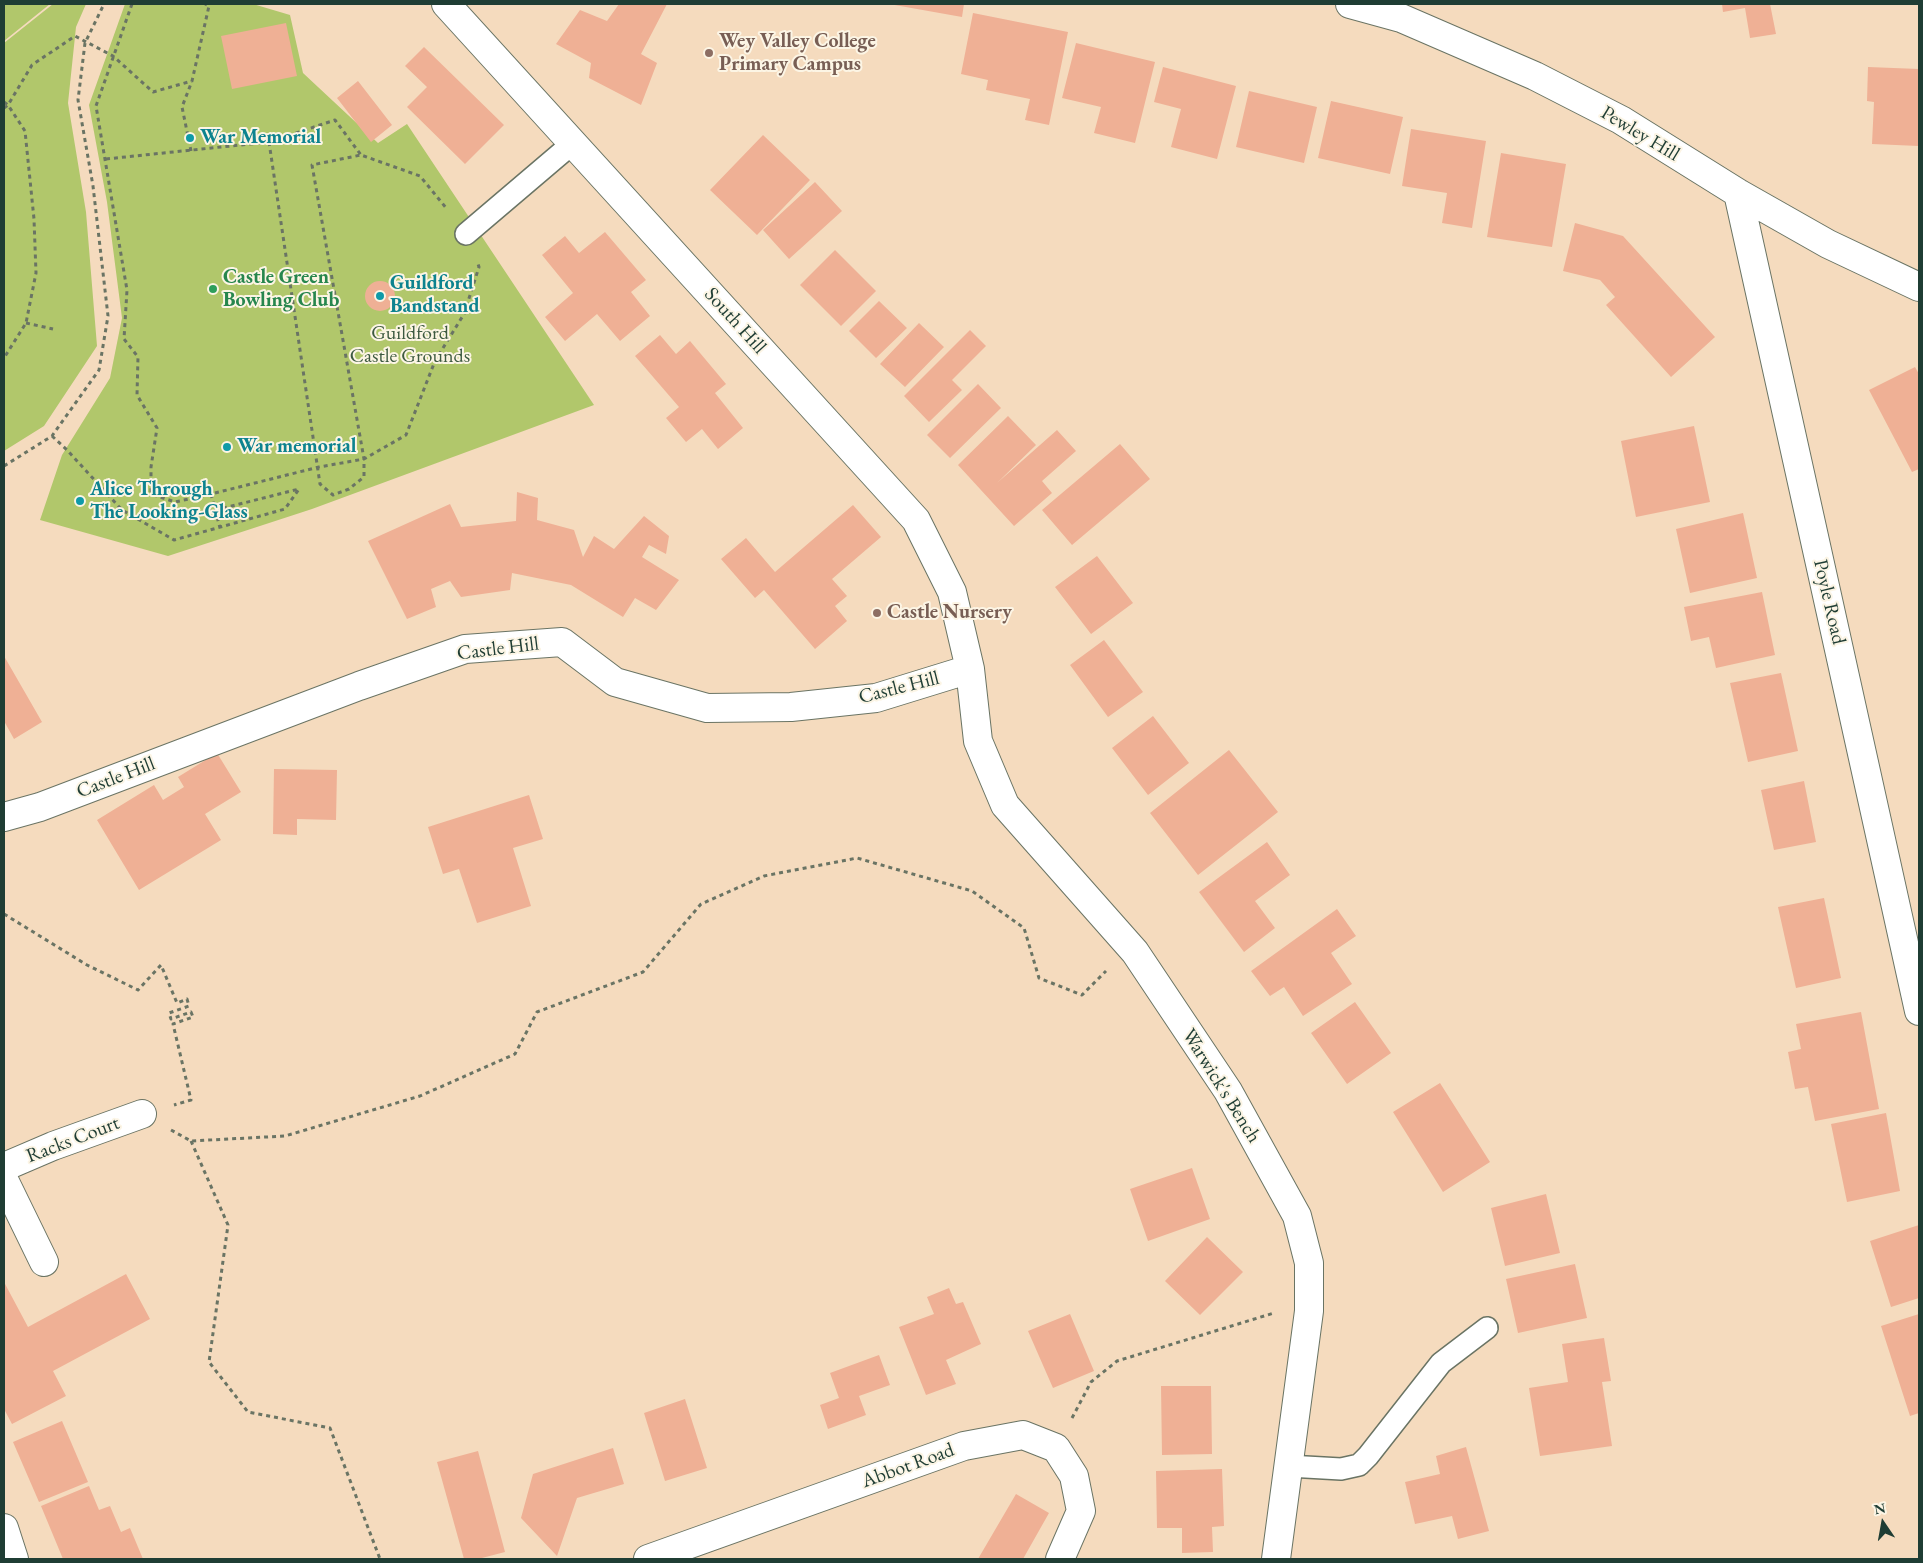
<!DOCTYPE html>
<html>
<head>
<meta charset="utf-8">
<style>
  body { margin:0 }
  #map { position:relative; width:1923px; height:1563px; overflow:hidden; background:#f5dbbe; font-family:"EB Garamond",serif }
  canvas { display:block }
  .frame { position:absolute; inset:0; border:5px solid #1f3d34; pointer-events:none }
  .north { position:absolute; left:1858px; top:1498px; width:50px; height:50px; -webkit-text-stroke:4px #fcf5e5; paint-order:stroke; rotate:348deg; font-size:14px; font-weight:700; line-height:20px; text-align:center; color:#1f3d34 }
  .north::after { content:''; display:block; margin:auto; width:18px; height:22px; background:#1f3d34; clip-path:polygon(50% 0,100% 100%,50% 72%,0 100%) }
</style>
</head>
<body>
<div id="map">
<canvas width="1923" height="1563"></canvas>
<div class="frame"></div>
<div class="north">N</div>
</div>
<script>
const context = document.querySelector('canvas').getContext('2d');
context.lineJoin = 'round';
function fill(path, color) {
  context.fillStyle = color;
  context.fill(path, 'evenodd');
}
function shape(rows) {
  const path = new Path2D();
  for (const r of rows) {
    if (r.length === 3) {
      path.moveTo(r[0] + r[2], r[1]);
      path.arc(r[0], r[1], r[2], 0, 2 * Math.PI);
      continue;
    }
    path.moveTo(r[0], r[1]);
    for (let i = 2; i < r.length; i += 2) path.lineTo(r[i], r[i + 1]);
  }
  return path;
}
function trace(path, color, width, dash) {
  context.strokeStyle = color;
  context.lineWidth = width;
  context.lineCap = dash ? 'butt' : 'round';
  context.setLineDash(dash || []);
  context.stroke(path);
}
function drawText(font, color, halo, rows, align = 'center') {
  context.font = font + ' "EB Garamond",serif';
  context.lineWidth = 4;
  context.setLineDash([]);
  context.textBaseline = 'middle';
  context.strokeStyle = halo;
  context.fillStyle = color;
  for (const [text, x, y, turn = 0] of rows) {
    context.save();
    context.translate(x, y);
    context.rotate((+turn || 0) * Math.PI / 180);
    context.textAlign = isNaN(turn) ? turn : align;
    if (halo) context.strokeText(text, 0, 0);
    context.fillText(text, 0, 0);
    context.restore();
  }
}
fill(shape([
  [4,4,50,4,4,41],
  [53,4,86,4,76,27,68,103,86,212,97,346,44,426,4,451,4,43],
  [125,4,253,4,290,15,303,73,378,143,407,124,594,405,312,509,168,556,40,520,62,455,110,378,122,318,107,202,89,105]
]), '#b1c76b');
fill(shape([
  [619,4,667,4,641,54,657,63,641,105,589,78,591,63,556,44,580,10,607,21],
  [889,4,964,4,962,17],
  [1722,4,1770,4,1776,34,1750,38,1745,8,1723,12],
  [973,13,1068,32,1049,125,1025,120,1030,99,986,90,988,80,961,74],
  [286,23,297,76,232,89,221,36],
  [1076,43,1155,62,1135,143,1094,133,1101,107,1062,98],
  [424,47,504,125,465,164,407,107,427,87,405,66],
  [1163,67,1236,86,1217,159,1171,147,1181,109,1154,102],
  [1868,67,1919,69,1919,146,1872,144,1874,102,1867,101],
  [358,81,392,125,371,142,337,98],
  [1249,91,1317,107,1304,163,1236,147],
  [1331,101,1403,117,1390,174,1318,158],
  [1411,129,1486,141,1472,228,1442,223,1447,193,1402,186],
  [763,135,810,180,757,235,710,190],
  [1501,153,1566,164,1552,247,1487,237],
  [815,182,842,211,789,259,763,230],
  [1575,223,1623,236,1715,337,1671,377,1606,305,1615,297,1600,280,1563,271],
  [605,232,646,280,631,292,650,316,620,341,597,314,565,341,545,317,573,293,542,255,565,236,579,253],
  [835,250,876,291,841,326,800,285],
  [380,296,15],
  [879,301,907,328,876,358,849,331],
  [919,323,944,347,905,387,880,364],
  [970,330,986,346,952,380,962,390,929,422,904,396],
  [660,335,676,354,690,341,726,384,715,393,743,428,718,449,702,429,686,442,666,418,679,407,635,356],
  [1915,367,1919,374,1919,469,1912,472,1869,390],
  [978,384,1001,408,950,458,927,435],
  [1008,416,1036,445,997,483,1057,430,1076,451,1042,481,1052,493,1014,526,958,465],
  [1694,426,1710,502,1636,517,1621,441],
  [1120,444,1150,479,1072,545,1042,510],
  [517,492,538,498,537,520,574,530,583,557,594,536,614,549,644,516,669,536,666,554,649,545,642,557,679,580,656,610,635,598,623,617,571,585,512,573,510,590,461,597,450,581,431,589,436,607,407,619,368,541,450,504,461,527,516,521],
  [853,505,881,537,832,579,847,596,835,606,847,621,815,649,764,590,755,598,721,559,746,538,775,572],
  [1743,513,1757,578,1690,593,1676,529],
  [1097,556,1133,603,1091,634,1055,587],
  [1762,592,1775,655,1716,668,1709,637,1691,641,1684,607],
  [1104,640,1143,692,1108,717,1070,665],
  [4,656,42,722,14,739,4,721],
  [1781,673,1798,751,1748,762,1730,683],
  [1153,716,1189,763,1148,795,1112,748],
  [1229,750,1278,812,1198,875,1150,813],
  [217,753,241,792,205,814,221,840,139,890,97,820,154,785,163,800,184,787,178,777],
  [274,769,337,770,336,820,297,819,297,835,273,834],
  [1804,781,1816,842,1774,850,1761,790],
  [529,795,543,839,513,848,531,906,477,923,459,869,443,874,428,827],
  [1267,842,1290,875,1255,901,1275,928,1244,952,1199,892],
  [1824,898,1841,978,1796,988,1778,907],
  [1337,909,1356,936,1331,953,1352,984,1303,1016,1284,987,1270,996,1251,971],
  [1355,1002,1391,1053,1347,1084,1311,1033],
  [1861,1012,1879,1109,1815,1121,1808,1087,1795,1089,1788,1052,1801,1049,1796,1024],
  [1440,1083,1490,1162,1443,1192,1393,1112],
  [1886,1113,1900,1191,1847,1202,1831,1124],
  [1192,1168,1210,1219,1148,1241,1130,1189],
  [1546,1194,1560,1253,1505,1266,1491,1208],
  [1919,1225,1919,1298,1891,1307,1870,1241],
  [1207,1237,1243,1272,1200,1315,1165,1281],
  [1575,1264,1587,1318,1518,1333,1506,1279],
  [126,1274,150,1319,53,1371,66,1396,12,1424,4,1409,4,1282,28,1327],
  [949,1288,956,1304,963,1302,981,1344,946,1360,956,1384,926,1395,899,1327,934,1314,927,1297],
  [1070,1314,1094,1371,1053,1388,1028,1331],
  [1919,1314,1919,1413,1910,1416,1881,1326],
  [1604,1338,1611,1381,1602,1382,1612,1446,1540,1456,1529,1388,1568,1382,1562,1344],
  [879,1355,890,1385,859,1396,866,1415,828,1429,820,1405,839,1398,830,1373],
  [1161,1386,1211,1386,1212,1454,1162,1455],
  [685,1399,707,1468,665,1481,644,1413],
  [62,1421,88,1482,39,1502,13,1442],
  [1466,1447,1489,1531,1458,1539,1452,1516,1415,1524,1405,1482,1440,1474,1436,1456],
  [613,1448,624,1484,577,1498,557,1556,521,1518,533,1474],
  [478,1451,505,1552,478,1559,464,1559,437,1462],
  [1222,1469,1224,1526,1212,1527,1213,1552,1182,1553,1182,1528,1157,1528,1156,1471],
  [89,1486,99,1510,110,1506,121,1532,130,1528,143,1559,63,1559,41,1506],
  [1016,1494,1049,1513,1023,1559,978,1559]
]), '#efb095');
const lane = shape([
  [466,234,573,143],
  [1288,1466,1341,1469,1359,1465,1368,1456,1441,1363,1487,1328]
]);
const street = shape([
  [446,4,916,520,952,592,970,669,978,741,1005,805,1135,952,1228,1091,1297,1216,1309,1263,1309,1311,1276,1559],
  [1350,4,1401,18,1535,76,1621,120,1738,193,1828,244,1919,287],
  [1738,193,1919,1011],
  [4,817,40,807,359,686,465,649,562,642,615,682,707,708,791,707,876,698,970,669],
  [4,1167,53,1146,142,1114],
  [4,1180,44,1262],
  [4,1528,14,1559],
  [648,1559,964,1446,1023,1435,1056,1448,1074,1476,1081,1511,1060,1559]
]);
trace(lane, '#6a7464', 24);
trace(street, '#6a7464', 30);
trace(shape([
  [132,4,96,106,127,290,124,339,138,357,137,395,157,428,151,467,151,494,175,502,211,494,319,467,364,459,406,435,435,361,464,314,479,267,477,261],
  [4,102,8,105,25,131,34,219,36,273,26,323,4,358],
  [4,108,8,105,32,65,75,36,113,56,153,92,192,81],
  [269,142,320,484,333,495,349,489,364,477,364,459,312,165,361,155,420,176,447,209],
  [191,151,182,107,192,81,209,6,205,4],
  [106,159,269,142,335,120,361,155],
  [26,323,53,329],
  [52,436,67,450,122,510,174,540,285,509,299,489,216,510,178,516],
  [4,466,52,436,99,370,108,316,93,186,78,100,85,43,104,4],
  [211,494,220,528],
  [4,914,87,965,138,990,161,965,177,1003,187,999,189,1006,169,1013,171,1019,191,1012,193,1017,173,1024,191,1100,174,1105],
  [171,1130,191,1141,285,1136,420,1096,515,1054,537,1012,643,972,701,904,764,876,857,858,972,891,1024,928,1039,978,1082,995,1106,971],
  [191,1141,228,1225,209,1362,248,1412,330,1428,380,1559],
  [1072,1418,1091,1382,1117,1361,1274,1313]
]), '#6a7464', 3, [4, 4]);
trace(lane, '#fff', 21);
trace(street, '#fff', 28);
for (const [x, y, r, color] of [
  [709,53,5,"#8d6e63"],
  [190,138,5,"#0f9aa8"],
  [213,289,5,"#2e9e5b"],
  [380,296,5,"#0f9aa8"],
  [227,447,5,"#0f9aa8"],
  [80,501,5,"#0f9aa8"],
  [877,613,5,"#8d6e63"]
]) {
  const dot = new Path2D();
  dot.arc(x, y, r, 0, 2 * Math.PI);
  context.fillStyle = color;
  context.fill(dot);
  trace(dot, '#fcf5e5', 2);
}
drawText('bold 20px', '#785e54', '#fcf5e5', [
  ["Wey Valley College",719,42],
  ["Primary Campus",719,65],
  ["Castle Nursery",887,613]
], 'left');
drawText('20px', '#1f3d34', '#fcf5e5', [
  ["Pewley Hill",1640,134,31],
  ["South Hill",735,321,48],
  ["Poyle Road",1829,602,77],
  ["Castle Hill",498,649,-7],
  ["Castle Hill",899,688,-14],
  ["Castle Hill",116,778,-21],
  ["Warwick's Bench",1221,1086,58],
  ["Racks Court",73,1140,-21],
  ["Abbot Road",908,1466,-20]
]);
drawText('bold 20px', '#0d838f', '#fcf5e5', [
  ["War Memorial",200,138],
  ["Guildford",390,284],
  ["Bandstand",390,307],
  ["War memorial",237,447],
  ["Alice Through",90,490],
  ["The Looking-Glass",90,513]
], 'left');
drawText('bold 20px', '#27864d', '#fcf5e5', [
  ["Castle Green",223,278],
  ["Bowling Club",223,301]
], 'left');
drawText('20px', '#3c593f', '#fcf5e5', [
  ["Guildford",410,334],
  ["Castle Grounds",410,357]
]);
</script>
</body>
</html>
